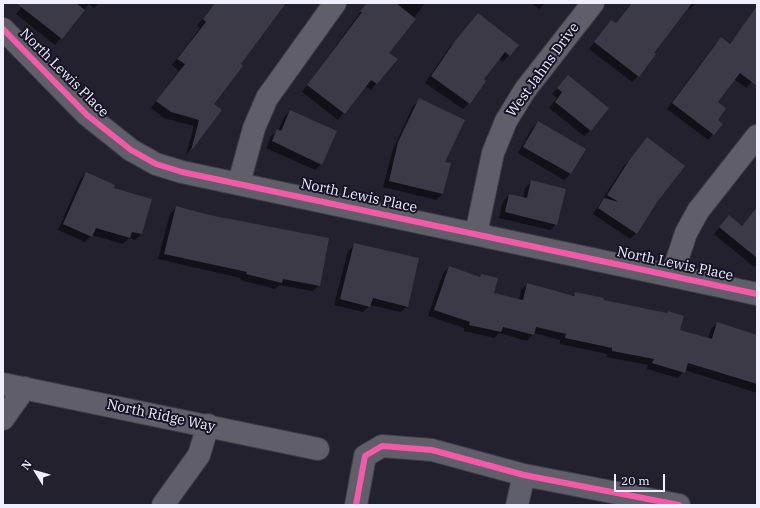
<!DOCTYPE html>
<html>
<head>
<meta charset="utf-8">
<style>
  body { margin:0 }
  #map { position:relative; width:760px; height:508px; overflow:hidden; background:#22212d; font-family:"IBM Plex Serif",serif }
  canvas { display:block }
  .frame { position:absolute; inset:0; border:4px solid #f0effe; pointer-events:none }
  .north { position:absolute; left:16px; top:452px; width:40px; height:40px; -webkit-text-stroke:3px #161227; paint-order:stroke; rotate:307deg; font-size:11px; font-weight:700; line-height:16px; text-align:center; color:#f0effe }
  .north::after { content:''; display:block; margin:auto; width:14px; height:18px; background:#f0effe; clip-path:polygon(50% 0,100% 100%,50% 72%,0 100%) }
  .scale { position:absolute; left:614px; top:474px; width:51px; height:18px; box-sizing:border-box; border:2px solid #f0effe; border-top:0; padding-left:5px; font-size:12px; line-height:14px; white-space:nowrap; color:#f0effe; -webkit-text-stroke:3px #161227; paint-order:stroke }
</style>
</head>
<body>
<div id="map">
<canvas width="760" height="508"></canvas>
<div class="frame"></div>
<div class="north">N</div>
<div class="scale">20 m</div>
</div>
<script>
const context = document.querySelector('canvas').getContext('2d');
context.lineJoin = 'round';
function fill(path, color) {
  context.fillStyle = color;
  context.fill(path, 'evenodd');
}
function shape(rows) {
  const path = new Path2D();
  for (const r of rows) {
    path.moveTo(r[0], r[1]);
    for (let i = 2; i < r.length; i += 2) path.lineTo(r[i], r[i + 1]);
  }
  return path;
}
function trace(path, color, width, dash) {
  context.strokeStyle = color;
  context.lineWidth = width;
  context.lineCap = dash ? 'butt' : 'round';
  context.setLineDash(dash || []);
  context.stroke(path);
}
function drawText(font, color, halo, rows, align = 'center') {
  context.font = font + ' "IBM Plex Serif",serif';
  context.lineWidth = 4;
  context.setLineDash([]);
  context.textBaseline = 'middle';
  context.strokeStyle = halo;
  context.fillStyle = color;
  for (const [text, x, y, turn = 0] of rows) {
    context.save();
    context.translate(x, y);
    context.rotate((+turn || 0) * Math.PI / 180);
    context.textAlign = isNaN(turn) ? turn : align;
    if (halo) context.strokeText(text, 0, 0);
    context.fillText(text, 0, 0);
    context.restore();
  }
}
fill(shape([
  [25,3,99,3,94,8,89,4,55,45,16,14],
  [215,3,285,3,212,104,221,110,186,155,194,126,164,118,151,108,179,71,172,65,200,28,197,26],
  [367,3,425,3,388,53,396,59,371,90,365,86,338,120,302,92],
  [531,3,545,3,539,9],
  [632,3,696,3,690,9,688,7,652,53,638,76,632,82,589,49,606,27,615,24],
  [478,14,517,46,503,62,499,58,482,79,469,103,463,109,425,83,449,48],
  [751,16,757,20,757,75,746,88,734,79,717,102,716,120,722,124,708,140,667,109,715,44,721,39,729,45],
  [568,76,591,130,584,136,549,108,557,98,552,94],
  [419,100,444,163,450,164,443,194,436,200,383,187,393,149,413,106],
  [290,111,321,164,315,170,266,148,271,136,278,131,284,117],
  [538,122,570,174,564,180,518,153,532,128],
  [647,138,656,202,636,233,630,239,593,214,624,166],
  [86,173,113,188,151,199,141,234,135,240,129,238,123,244,92,235,85,242,58,230,80,180],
  [531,182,556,224,550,230,499,218,503,201,510,195,523,198,525,188],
  [177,207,319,285,313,291,279,285,275,289,240,280,241,278,158,259,170,214],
  [752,215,757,218,757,265,754,267,714,234,723,223,741,227],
  [354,245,407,306,401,312,370,305,363,312,334,305,348,251],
  [449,267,479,277,481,275,493,294,519,300,521,290,527,284,572,296,576,293,678,330,708,339,711,329,717,323,757,337,757,393,685,370,678,378,647,369,648,365,606,357,607,354,560,344,560,340,534,333,527,341,499,333,494,338,464,331,464,328,428,316,443,273]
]), '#0007');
fill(shape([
  [16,3,76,3,85,10,62,39],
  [215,3,286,3,241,64,243,66,214,104,222,110,191,151,199,120,171,112,156,101,185,64,177,59,206,22,203,19],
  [367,3,396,3,416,19,389,53,398,59,377,84,371,80,345,114,307,85,362,12,360,11],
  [632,3,692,3,654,53,656,54,639,77,594,42,611,20,616,23],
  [757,6,757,86,740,73,718,102,726,108,718,120,723,124,714,135,672,103,721,37,730,44],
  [478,13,519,45,510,56,505,52,484,79,486,81,470,104,431,76,455,41],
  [568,75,609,108,591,131,555,102,562,92,557,88],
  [419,98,465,120,445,162,451,163,443,194,389,181,398,142],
  [290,110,337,131,322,165,272,141,277,129,281,131],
  [538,121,586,149,571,174,523,147],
  [647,137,685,166,657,202,637,234,598,208,604,198,619,202,607,195,630,159],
  [86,172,115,185,114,188,152,199,142,234,132,232,130,238,96,228,92,237,63,224],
  [531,180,566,189,557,225,505,212,509,194,527,198],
  [176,206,209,215,329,238,320,286,283,279,282,283,246,274,247,272,164,254],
  [757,207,757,258,719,227,729,215,742,226],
  [354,243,419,258,408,307,373,298,370,307,340,299],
  [449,266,480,277,481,274,498,278,494,293,523,300,527,283,574,296,575,292,604,298,603,300,667,313,668,311,684,316,680,330,712,339,717,322,757,335,757,384,688,363,685,373,652,363,654,359,612,351,612,348,565,338,566,334,536,327,534,335,503,327,501,332,469,325,470,322,434,310]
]), '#3b3a46');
const minor = shape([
  [3,29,87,115,131,150,156,164,182,172,757,294],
  [239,183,254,128,267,98,335,3],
  [476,234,493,153,506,121,525,90,593,3],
  [672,275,686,233,698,211,757,136],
  [3,384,318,449],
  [3,419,25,388],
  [163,505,199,455,208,425],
  [356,505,365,456,382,446,432,450,524,475,679,505],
  [517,505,524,475]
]);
trace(minor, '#3e3c47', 24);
trace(minor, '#605e68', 22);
trace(shape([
  [3,29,87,115,131,150,156,164,182,172,757,294],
  [356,505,365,456,382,446,432,450,524,475,679,505]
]), '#f35aa7', 6);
drawText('14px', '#f0effe', '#161227', [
  ["West Jahns Drive",543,70,-54],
  ["North Lewis Place",64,73,45],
  ["North Lewis Place",359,196,12],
  ["North Lewis Place",675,264,12],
  ["North Ridge Way",161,416,12]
]);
</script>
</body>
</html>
